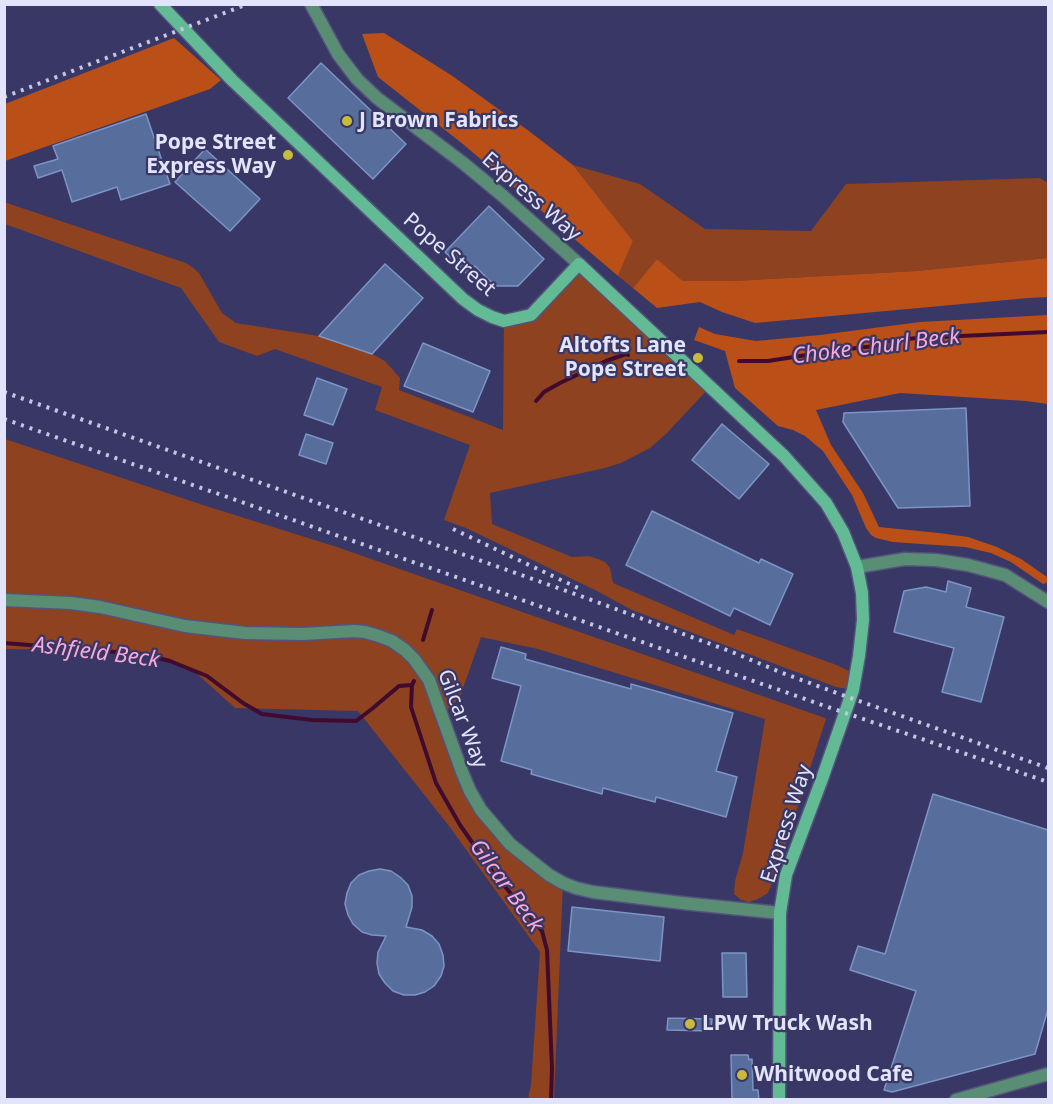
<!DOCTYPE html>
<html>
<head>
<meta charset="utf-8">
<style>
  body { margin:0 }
  #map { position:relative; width:1053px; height:1104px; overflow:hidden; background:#393765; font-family:"Noto Sans",sans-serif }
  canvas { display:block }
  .frame { position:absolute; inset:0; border:6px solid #e2e4fb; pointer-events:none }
</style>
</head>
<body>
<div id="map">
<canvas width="1053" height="1104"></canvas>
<div class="frame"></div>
</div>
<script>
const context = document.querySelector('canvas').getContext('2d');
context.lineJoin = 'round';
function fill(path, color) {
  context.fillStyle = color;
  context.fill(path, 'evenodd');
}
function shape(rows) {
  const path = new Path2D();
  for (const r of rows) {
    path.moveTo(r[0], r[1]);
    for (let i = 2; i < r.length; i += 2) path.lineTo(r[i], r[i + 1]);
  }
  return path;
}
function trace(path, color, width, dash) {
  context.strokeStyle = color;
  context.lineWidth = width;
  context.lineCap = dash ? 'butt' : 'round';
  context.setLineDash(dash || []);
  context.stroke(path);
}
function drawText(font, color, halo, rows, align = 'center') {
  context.font = font + ' "Noto Sans",sans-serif';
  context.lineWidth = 4.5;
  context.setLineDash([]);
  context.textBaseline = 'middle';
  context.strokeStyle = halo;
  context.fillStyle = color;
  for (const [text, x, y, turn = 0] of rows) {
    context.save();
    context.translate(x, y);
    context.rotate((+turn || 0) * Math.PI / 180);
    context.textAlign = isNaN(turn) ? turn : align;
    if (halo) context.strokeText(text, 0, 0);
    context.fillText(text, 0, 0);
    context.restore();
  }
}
fill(shape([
  [573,165,640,184,705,229,811,231,846,184,1040,178,1048,183,1048,258,916,271,733,281,683,281,657,259,633,288,618,276,633,241],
  [4,202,186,263,192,267,199,273,222,313,236,323,319,336,372,354,385,361,400,378,399,390,503,430,504,321,531,315,579,264,710,387,666,434,650,448,621,463,605,468,490,493,492,524,572,557,589,556,598,559,605,562,610,568,613,583,734,635,737,629,834,664,856,674,853,690,836,687,632,610,597,591,466,528,444,520,470,445,375,410,382,387,275,349,257,356,219,342,181,288,5,224],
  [5,439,206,506,337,547,825,718,826,719,776,874,768,893,758,899,749,902,741,900,734,894,735,881,743,853,765,719,538,649,481,637,460,697,442,715,481,810,563,883,554,1099,528,1099,531,1084,540,952,449,826,358,711,235,708,195,672,164,657,133,651,5,649]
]), '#8e421f');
fill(shape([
  [384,33,451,75,529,131,573,165,633,241,618,276,464,145,378,77,362,34],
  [174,38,221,80,210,89,5,161,5,104],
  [1048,258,1048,297,1028,298,755,323,722,312,700,302,657,308,633,288,657,259,683,281,733,281,916,271],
  [1048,315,1048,404,1026,401,900,393,816,410,831,445,863,493,879,527,939,533,968,537,997,547,1021,559,1047,577,1048,581,1046,583,1043,584,1011,562,991,553,965,547,893,542,876,538,871,535,866,528,852,495,823,451,805,436,793,430,778,426,735,388,725,351,694,340,699,327,715,334,756,341,820,335,920,322]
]), '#bb4f18');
trace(shape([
  [739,361,768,361,832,351,874,346,888,341,917,338,1048,332],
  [536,401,544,392,560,383,606,361,626,354,628,355],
  [423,640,432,610],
  [4,643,141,654,170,661,207,676,243,703,262,714,312,720,356,721,373,708,399,686,412,685],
  [414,681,412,685,411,707,436,783,460,825,492,871,542,931,547,950,552,1068,551,1100]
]), '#400b2f', 4);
const building = shape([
  [321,63,406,144,373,179,288,98,321,63],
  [146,114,170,184,121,200,117,187,72,202,62,170,38,178,34,166,58,159,53,146,146,114],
  [205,149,260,199,230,231,175,182,205,149],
  [489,206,544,259,518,286,495,286,475,266,467,274,445,252,489,206],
  [385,264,423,298,372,354,319,336,385,264],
  [423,343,490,371,473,412,404,386,423,343],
  [317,378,347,389,333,425,304,415,317,378],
  [966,408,970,506,898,508,843,422,844,413,966,408],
  [722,424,769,464,739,499,692,460,722,424],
  [306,434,333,443,326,464,299,455,306,434],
  [652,511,759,563,761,559,793,574,770,625,734,608,730,616,626,565,652,511],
  [948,581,971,588,966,607,1004,617,981,702,942,692,954,648,894,632,904,591,926,587,946,592,948,581],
  [501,647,526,654,525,659,631,689,631,684,733,713,716,771,737,777,726,817,656,797,655,802,603,788,602,794,531,774,532,770,501,761,521,686,492,678,501,647],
  [933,794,1048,830,1048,1009,1035,1054,892,1092,884,1090,916,991,850,970,858,946,885,954,933,794],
  [380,869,391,871,400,877,408,885,412,896,412,907,406,927,422,930,432,936,439,944,443,955,444,966,441,976,434,986,425,992,415,995,404,995,393,991,385,983,379,974,377,963,378,952,386,936,372,935,362,932,353,924,348,915,345,904,347,893,351,883,359,875,369,871,380,869],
  [572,907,664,917,660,961,568,951,572,907],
  [722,953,746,953,747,997,723,997,722,953],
  [668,1018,712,1019,711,1031,667,1030,668,1018],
  [731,1055,748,1055,749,1060,752,1059,753,1090,758,1090,759,1100,732,1100,731,1055]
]);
fill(building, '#576e9c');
trace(building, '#7c95c6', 1.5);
const street = shape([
  [311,4,338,54,357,79,377,98,463,163,503,196,579,264],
  [857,567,905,559,936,560,968,565,1005,575,1048,602],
  [4,600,71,603,100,607,185,626,245,633,303,634,354,631,365,632,379,636,392,641,405,650,414,659,429,680,462,772,470,791,481,810,510,844,549,875,563,883,576,888,593,892,682,903,780,913],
  [956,1100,1048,1074]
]);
const secondary = shape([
  [160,4,232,80,463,299,478,310,492,317,504,321,531,315,579,264,784,456,826,503,843,532,857,567,862,593,863,620,859,656,853,690,822,779,786,875,780,913,779,1100]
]);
trace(street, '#54537d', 15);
trace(secondary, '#54537d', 15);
trace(street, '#598e75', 12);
trace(secondary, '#62bb94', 12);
trace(shape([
  [4,97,248,4],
  [4,392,578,595,732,652,780,672,834,692,1048,768],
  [4,419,828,707,1048,782],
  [453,529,578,588]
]), '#c5c6e1', 4, [3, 6]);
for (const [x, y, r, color] of [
  [347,121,6,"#c8bb3b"],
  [288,155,6,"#c8bb3b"],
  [698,358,6,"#c8bb3b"],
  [690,1024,6,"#c8bb3b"],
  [742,1075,6,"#c8bb3b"]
]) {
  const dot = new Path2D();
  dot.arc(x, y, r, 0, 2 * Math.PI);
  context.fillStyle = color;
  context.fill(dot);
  trace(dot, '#393765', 2);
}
drawText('bold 21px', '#e2e4fb', '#393765', [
  ["J Brown Fabrics",359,121],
  ["Pope Street",276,143,"right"],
  ["Express Way",276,167,"right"],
  ["Altofts Lane",686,346,"right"],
  ["Pope Street",686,370,"right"],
  ["LPW Truck Wash",702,1024],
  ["Whitwood Cafe",754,1075]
], 'left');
drawText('21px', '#e2e4fb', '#393765', [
  ["Express Way",531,197,41],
  ["Pope Street",449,255,41],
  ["Gilcar Way",462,719,69],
  ["Express Way",787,824,-72]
]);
drawText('italic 22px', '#f9a9d8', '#393765', [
  ["Choke Churl Beck",876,347,-7],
  ["Ashfield Beck",96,653,7],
  ["Gilcar Beck",506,886,54]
]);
</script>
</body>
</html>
